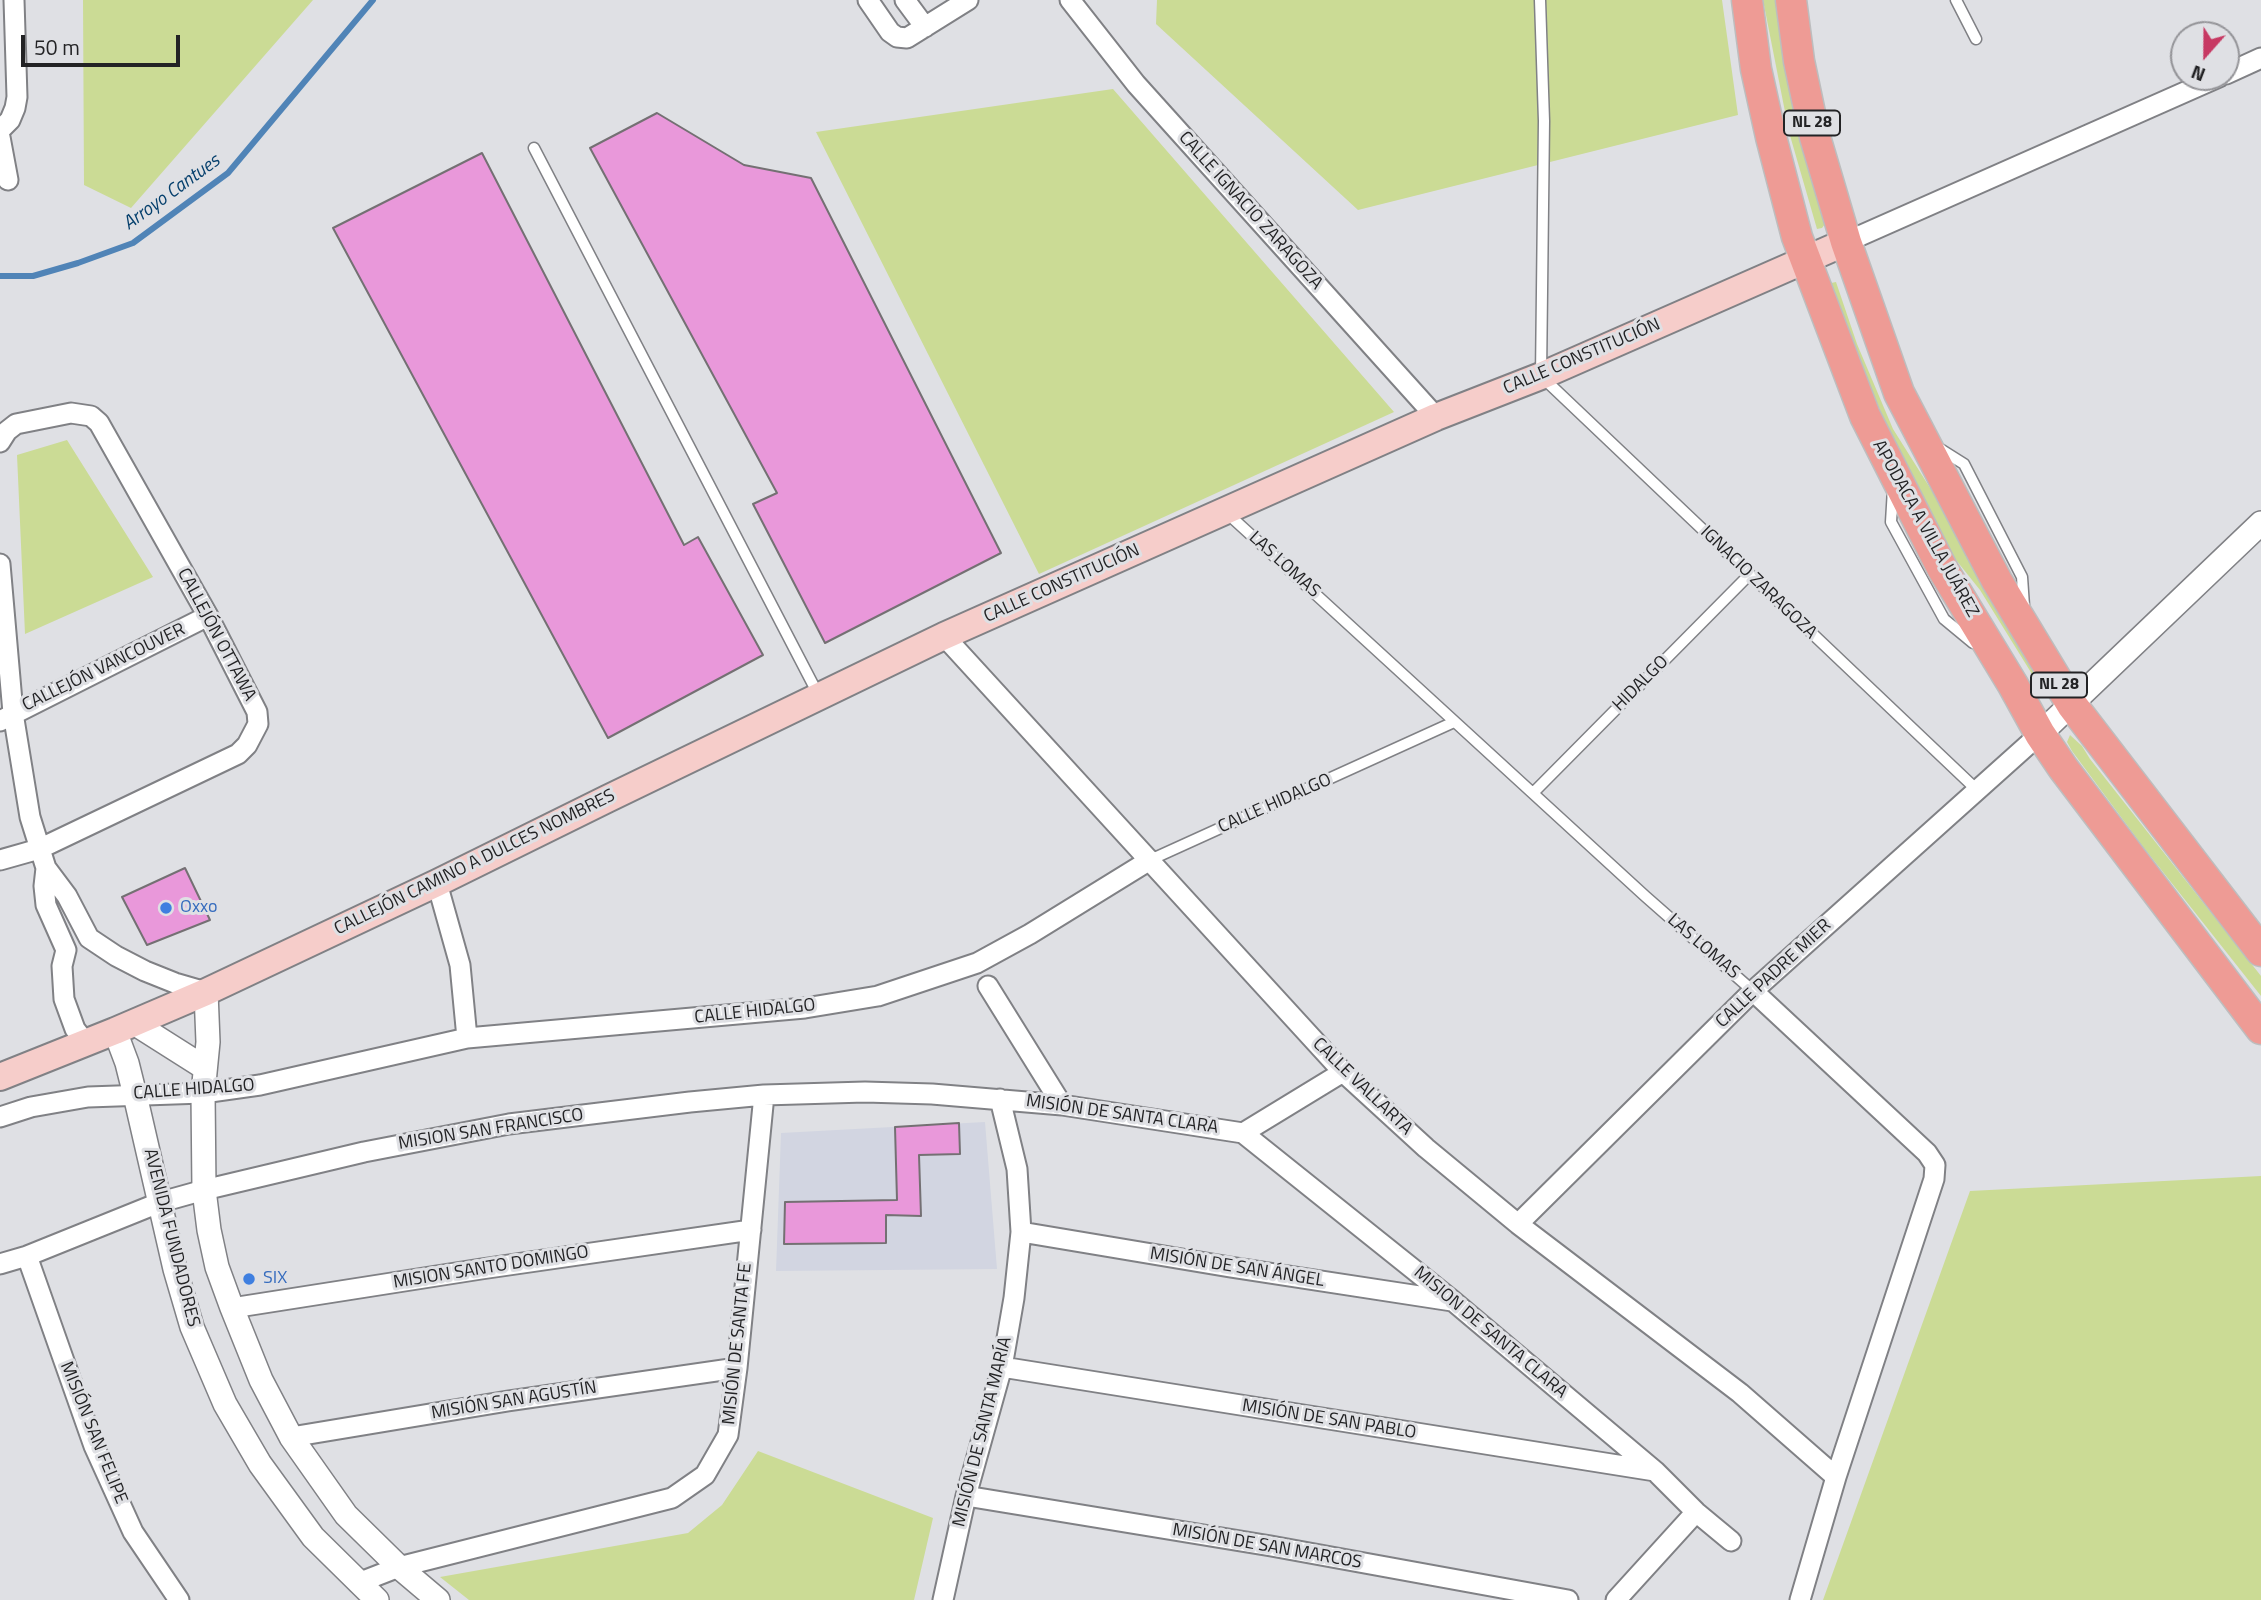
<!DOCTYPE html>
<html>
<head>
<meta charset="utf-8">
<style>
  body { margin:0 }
  #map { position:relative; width:2261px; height:1600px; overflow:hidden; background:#dfe0e4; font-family:"Titillium Web",sans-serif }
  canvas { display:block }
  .north { position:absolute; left:2170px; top:21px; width:70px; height:70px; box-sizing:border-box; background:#dfe0e4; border:2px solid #949498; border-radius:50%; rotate:201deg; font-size:19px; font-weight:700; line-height:28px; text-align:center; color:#232325 }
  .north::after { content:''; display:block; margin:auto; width:24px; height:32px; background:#c73963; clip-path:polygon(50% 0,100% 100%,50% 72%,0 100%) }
  .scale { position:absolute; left:21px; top:35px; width:159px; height:32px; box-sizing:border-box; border:4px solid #232325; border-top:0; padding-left:9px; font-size:21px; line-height:24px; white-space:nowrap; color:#232325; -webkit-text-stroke:5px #dfe0e4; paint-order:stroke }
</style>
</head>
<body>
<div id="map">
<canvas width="2261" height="1600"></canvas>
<div class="north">N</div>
<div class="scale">50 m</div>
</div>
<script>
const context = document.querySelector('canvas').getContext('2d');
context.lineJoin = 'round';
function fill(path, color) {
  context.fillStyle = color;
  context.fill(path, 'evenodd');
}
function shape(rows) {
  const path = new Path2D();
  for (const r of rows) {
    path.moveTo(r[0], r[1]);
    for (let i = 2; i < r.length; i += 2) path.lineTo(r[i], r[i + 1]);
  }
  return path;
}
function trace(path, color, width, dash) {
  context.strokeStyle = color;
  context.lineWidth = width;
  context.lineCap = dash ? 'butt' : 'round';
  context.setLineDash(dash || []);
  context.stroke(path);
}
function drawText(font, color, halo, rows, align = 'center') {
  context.font = font + ' "Titillium Web",sans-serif';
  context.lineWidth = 6;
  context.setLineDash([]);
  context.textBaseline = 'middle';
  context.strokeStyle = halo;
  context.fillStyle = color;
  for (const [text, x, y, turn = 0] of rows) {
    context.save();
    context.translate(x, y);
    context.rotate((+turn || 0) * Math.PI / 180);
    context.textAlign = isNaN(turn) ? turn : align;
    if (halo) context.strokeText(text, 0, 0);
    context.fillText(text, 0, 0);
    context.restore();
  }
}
fill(shape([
  [985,1122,997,1269,776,1271,781,1133]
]), '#d2d5e1');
fill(shape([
  [83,0,313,0,131,208,84,185],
  [1157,0,1722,0,1738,115,1358,210,1156,24],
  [1763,0,1777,0,1825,224,1822,228,1817,229,1789,132],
  [1113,89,1394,412,1039,574,816,132],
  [1836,282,1857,344,1893,429,1932,491,1977,576,2043,687,2040,687,1980,590,1948,550,1884,419,1863,371,1831,283],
  [67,440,153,577,25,634,17,455],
  [2070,735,2082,746,2090,759,2261,976,2261,996,2144,848,2072,751,2067,742],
  [2261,1176,2261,1600,1823,1600,1970,1191],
  [758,1451,933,1518,914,1600,469,1600,440,1577,688,1533,722,1505]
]), '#cbdb95');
trace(shape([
  [0,276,33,276,78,263,133,243,228,173,373,0]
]), '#5084b7', 6);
const building = shape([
  [657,113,744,165,811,178,1001,553,825,643,753,504,777,493,590,148,657,113],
  [482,153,684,545,698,537,763,655,608,738,333,228,482,153],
  [185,868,210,920,147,945,122,897,185,868],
  [959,1123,960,1154,919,1155,921,1216,886,1215,886,1243,784,1244,785,1202,897,1200,895,1127,959,1123]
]);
fill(building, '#e998da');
trace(building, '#747073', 2);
const service = shape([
  [1540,0,1544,121,1541,376,1977,790],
  [1956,0,1976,39],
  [534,148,819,696],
  [1937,447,1964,464,2022,577,2024,606],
  [1893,489,1891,522,1944,619,1973,643],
  [1228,514,1645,896,1753,991],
  [1533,793,1749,575],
  [1150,860,1454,722]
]);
const minor = shape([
  [868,0,890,32,897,37,907,38,968,0],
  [905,0,925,27],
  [1070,0,1136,84,1436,417],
  [2226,74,2261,58],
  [0,130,10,120,15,108,17,97,14,0],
  [0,137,8,180],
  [1846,242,2219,77],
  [0,442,7,431,16,424,71,413,91,416,99,423,208,616,257,712,258,724,247,745,238,754,39,849,0,860],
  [0,564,13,713,30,817,46,868,67,896,89,938,116,956,145,971,175,983,206,992],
  [944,636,1343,1072,1426,1148,1518,1224,1740,1393,1836,1477],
  [0,721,208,616],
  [46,868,44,886,46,905,66,950,62,966,64,999,75,1029,85,1042],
  [437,883,460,965,467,1038],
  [988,986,1062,1105],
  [1753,991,1927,1153,1935,1165,1934,1179,1836,1477,1800,1600],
  [0,1117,31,1107,88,1097,203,1093,260,1085,467,1038,805,1008,878,996,977,963,1030,934,1150,860],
  [1243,1133,1453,1301,1655,1471,1696,1512,1731,1541],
  [1243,1133,1343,1072],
  [1518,1224,1753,991,2040,734],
  [1021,1232,1230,1267,1452,1301],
  [27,1256,94,1446,133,1532,179,1600],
  [0,1264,27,1256,161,1202,204,1190,364,1152,509,1124,690,1102,764,1095,865,1092,932,1094,1062,1105,1243,1133],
  [232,1308,481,1269,751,1230],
  [1002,1367,1655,1471],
  [291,1437,508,1401,737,1368],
  [966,1496,1271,1546,1568,1600],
  [358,1583,399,1567,672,1498,705,1475,728,1435,737,1368,764,1095],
  [943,1600,966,1496,1002,1367,1014,1298,1021,1232,1017,1169,1000,1099],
  [1616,1600,1696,1512]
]);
const tertiary = shape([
  [2040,734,2261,523],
  [206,992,208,1042,203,1093,204,1190,209,1230,217,1267,232,1308,261,1380,291,1437,346,1515,399,1567,438,1600],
  [134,1023,205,1068],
  [115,1031,127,1063,135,1095,175,1269,192,1327,225,1404,260,1464,313,1537,377,1600]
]);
const secondary = shape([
  [0,1077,115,1031,206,992,437,883,607,799,944,636,1436,417,1541,376,1846,242]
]);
const primary = shape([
  [1747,0,1756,69,1771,137,1797,237,1865,416,1942,568,2013,685,2040,734,2063,768,2261,1029],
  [1791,0,1799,61,1815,137,1846,242,1899,393,1997,581,2072,705,2261,951]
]);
trace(service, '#808185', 13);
trace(minor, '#808185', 23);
trace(tertiary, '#808185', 26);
trace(secondary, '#808185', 30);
trace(primary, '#bdbdbe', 33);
trace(service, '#fff', 10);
trace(minor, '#fff', 19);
trace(tertiary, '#fff', 23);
trace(secondary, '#f6cdca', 26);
trace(primary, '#ee9b95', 30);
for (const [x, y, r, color] of [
  [166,908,7,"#3f7fe0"],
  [249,1279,7,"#3f7fe0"]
]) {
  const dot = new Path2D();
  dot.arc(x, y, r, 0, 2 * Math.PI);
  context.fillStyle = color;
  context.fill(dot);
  trace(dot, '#dfe0e4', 2.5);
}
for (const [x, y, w] of [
  [1812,123,56],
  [2059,685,56]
]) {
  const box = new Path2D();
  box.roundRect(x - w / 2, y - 12.5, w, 25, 5);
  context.fillStyle = '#dfe0e4';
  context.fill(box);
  trace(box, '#232325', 2);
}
drawText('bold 16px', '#232325', null, [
  ["NL 28",1812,123],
  ["NL 28",2059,685]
]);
drawText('18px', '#232325', '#dfe0e4', [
  ["CALLE IGNACIO ZARAGOZA",1250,211,48],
  ["CALLE CONSTITUCIÓN",1582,357,-23],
  ["APODACA A VILLA JUÁREZ",1925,529,61],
  ["LAS LOMAS",1284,565,42],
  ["IGNACIO ZARAGOZA",1758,583,44],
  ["CALLE CONSTITUCIÓN",1062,584,-24],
  ["CALLEJÓN OTTAWA",216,635,62],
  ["CALLEJÓN VANCOUVER",104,668,-26],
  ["HIDALGO",1641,684,-45],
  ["CALLE HIDALGO",1275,804,-24],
  ["CALLEJÓN CAMINO A DULCES NOMBRES",475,863,-26],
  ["LAS LOMAS",1703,947,41],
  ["CALLE PADRE MIER",1774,974,-43],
  ["CALLE HIDALGO",755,1012,-6],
  ["CALLE VALLARTA",1362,1087,44],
  ["CALLE HIDALGO",194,1090,-4],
  ["MISIÓN DE SANTA CLARA",1122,1115,8],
  ["MISION SAN FRANCISCO",491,1130,-9],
  ["AVENIDA FUNDADORES",171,1238,76],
  ["MISION SANTO DOMINGO",491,1268,-9],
  ["MISIÓN DE SAN ÁNGEL",1237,1268,9],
  ["MISION DE SANTA CLARA",1490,1333,40],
  ["MISIÓN DE SANTA FE",738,1344,-84],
  ["MISIÓN SAN AGUSTÍN",514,1401,-9],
  ["MISIÓN DE SAN PABLO",1329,1420,9],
  ["MISIÓN DE SANTA MARÍA",983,1432,-76],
  ["MISIÓN SAN FELIPE",93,1433,68],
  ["MISIÓN DE SAN MARCOS",1267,1547,10]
]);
drawText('18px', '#366cbe', '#dfe0e4', [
  ["Oxxo",180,908],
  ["SIX",263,1279]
], 'left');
drawText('italic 19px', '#06406d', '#dfe0e4', [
  ["Arroyo Cantues",172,193,-36]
]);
</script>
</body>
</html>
